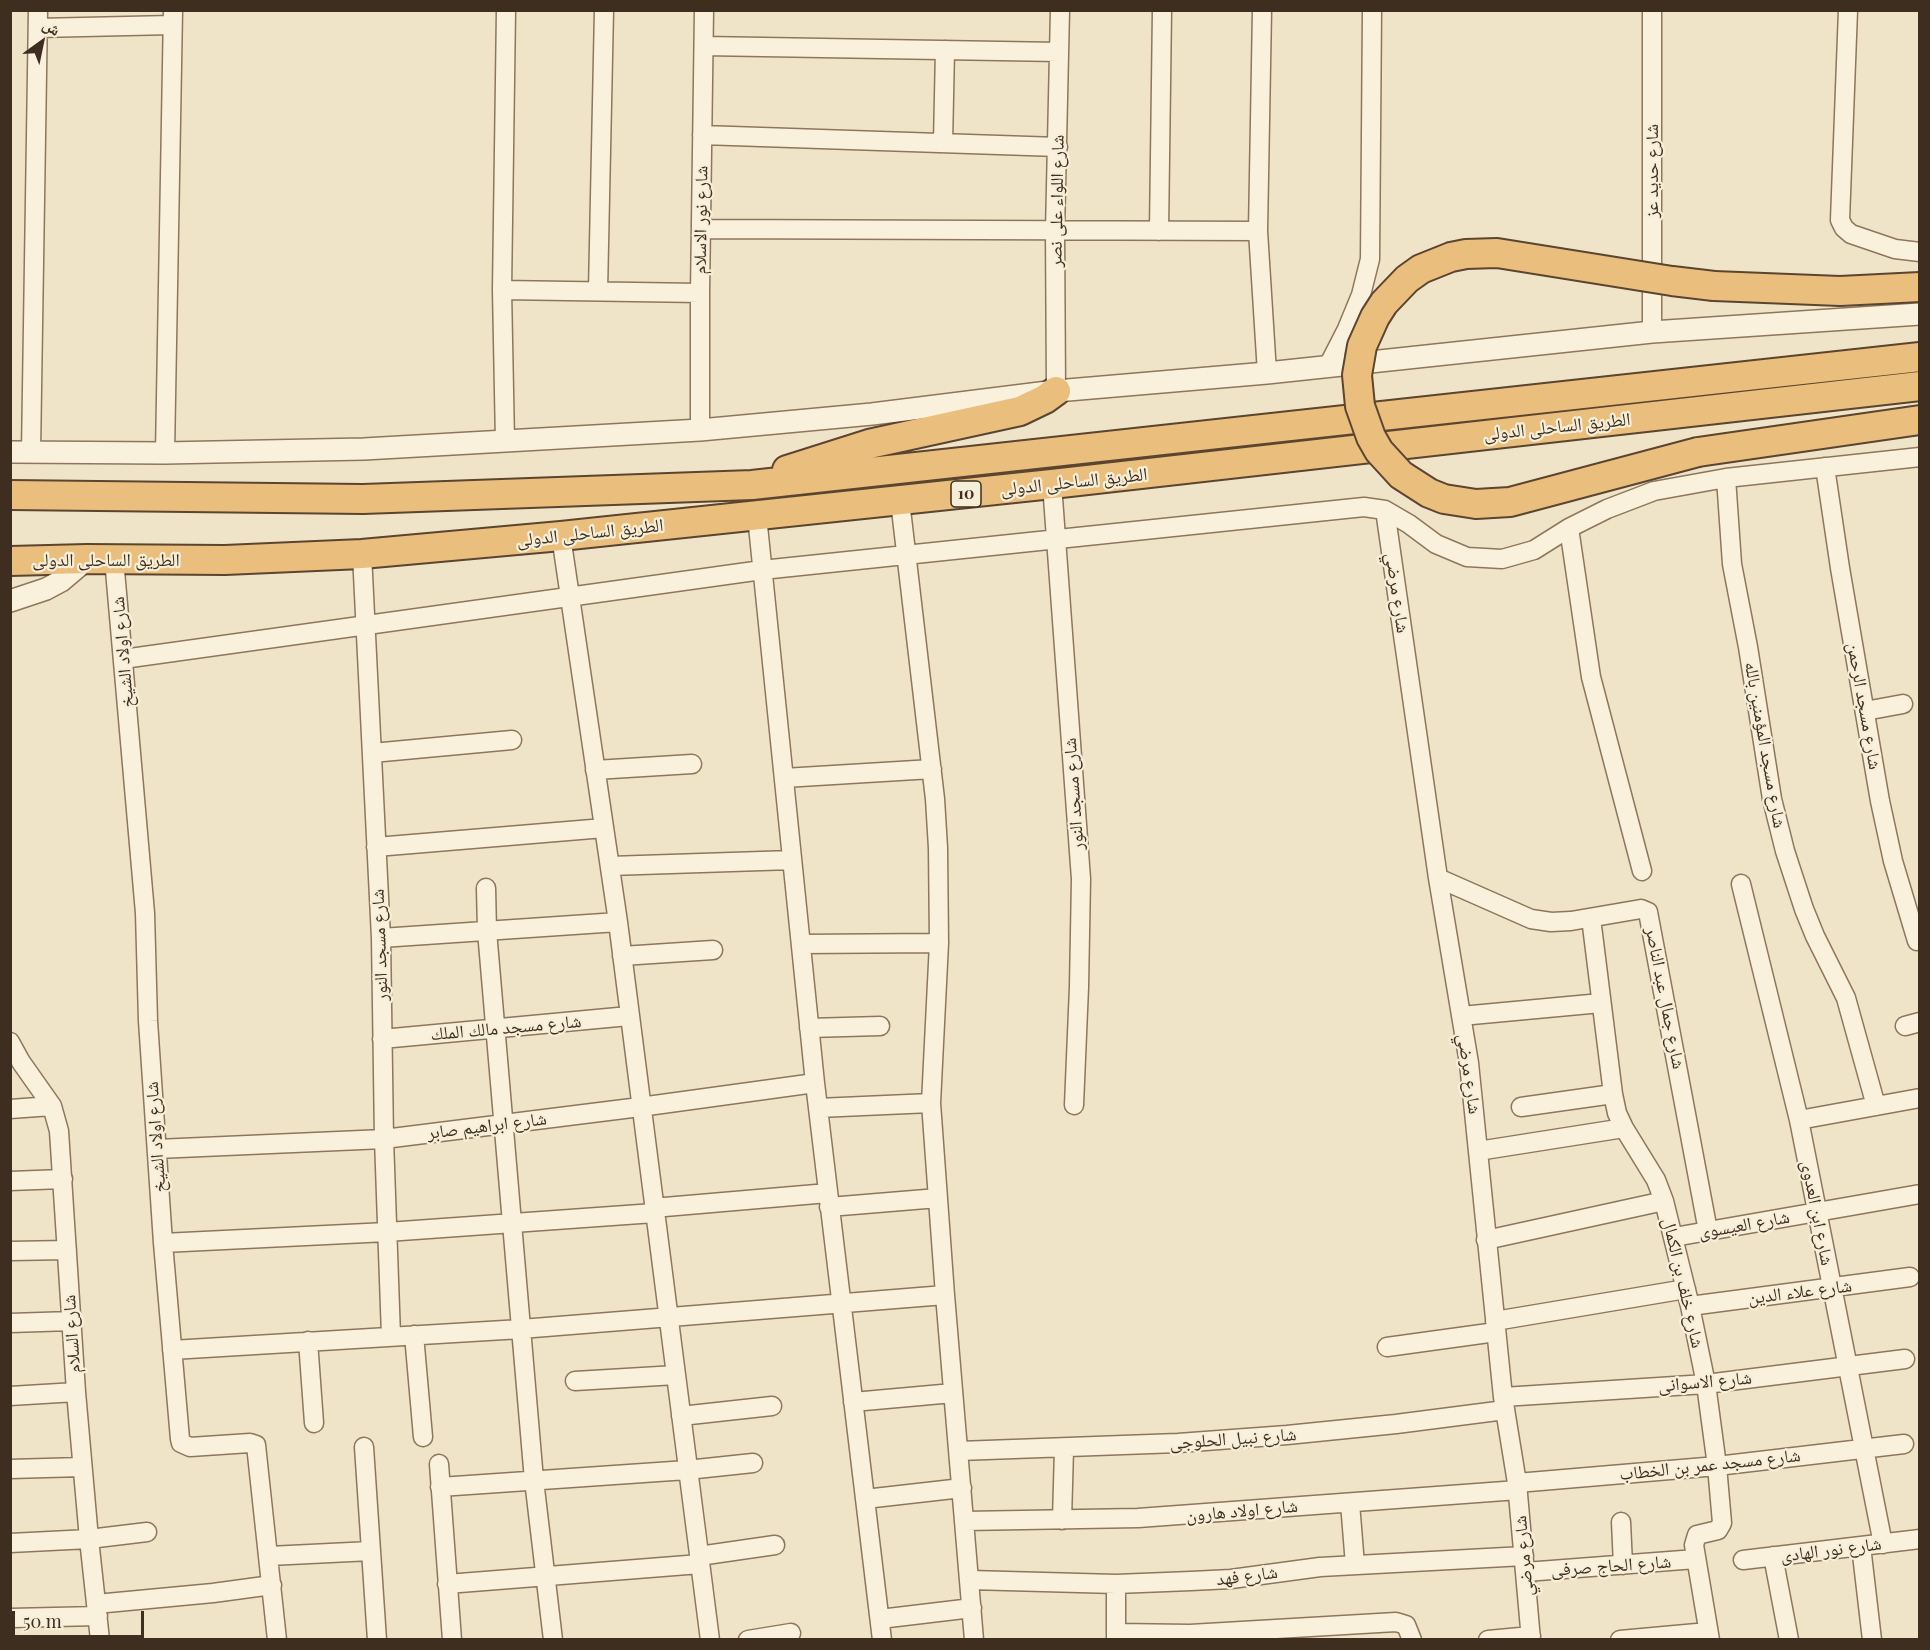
<!DOCTYPE html>
<html>
<head>
<meta charset="utf-8">
<style>
  body { margin:0 }
  #map { position:relative; width:1930px; height:1650px; overflow:hidden; background:#f0e4c8; font-family:"Playfair Display","Noto Naskh Arabic",serif }
  canvas { display:block }
  .frame { position:absolute; inset:0; border:12px solid #3d2e20; pointer-events:none }
  .north { position:absolute; left:12px; top:12px; width:60px; height:60px; -webkit-text-stroke:4px #f7eed8; paint-order:stroke; rotate:33deg; font-size:16px; font-weight:700; line-height:24px; text-align:center; color:#3d2e20 }
  .north::after { content:''; display:block; margin:auto; width:21px; height:27px; background:#3d2e20; clip-path:polygon(50% 0,100% 100%,50% 72%,0 100%) }
  .scale { position:absolute; left:12px; top:1611px; width:132px; height:27px; box-sizing:border-box; border:3px solid #3d2e20; border-top:0; padding-left:8px; font-size:18px; line-height:21px; white-space:nowrap; color:#3d2e20; -webkit-text-stroke:4px #f7eed8; paint-order:stroke }
</style>
</head>
<body>
<div id="map">
<canvas width="1930" height="1650"></canvas>
<div class="frame"></div>
<div class="north">ش</div>
<div class="scale">50 m</div>
</div>
<script>
const context = document.querySelector('canvas').getContext('2d');
context.lineJoin = 'round';
function shape(rows) {
  const path = new Path2D();
  for (const r of rows) {
    path.moveTo(r[0], r[1]);
    for (let i = 2; i < r.length; i += 2) path.lineTo(r[i], r[i + 1]);
  }
  return path;
}
function trace(path, color, width, dash) {
  context.strokeStyle = color;
  context.lineWidth = width;
  context.lineCap = dash ? 'butt' : 'round';
  context.setLineDash(dash || []);
  context.stroke(path);
}
function drawText(font, color, halo, rows, align = 'center') {
  context.font = font + ' "Playfair Display","Noto Naskh Arabic",serif';
  context.lineWidth = 4.5;
  context.setLineDash([]);
  context.textBaseline = 'middle';
  context.strokeStyle = halo;
  context.fillStyle = color;
  for (const [text, x, y, turn = 0] of rows) {
    context.save();
    context.translate(x, y);
    context.rotate((+turn || 0) * Math.PI / 180);
    context.textAlign = isNaN(turn) ? turn : align;
    if (halo) context.strokeText(text, 0, 0);
    context.fillText(text, 0, 0);
    context.restore();
  }
}
const minor = shape([
  [1262,10,1258,231,1267,373],
  [1848,10,1840,220,1844,228,1851,234,1895,249,1920,252],
  [38,28,172,25],
  [704,46,1059,52],
  [702,135,1058,147],
  [943,143,945,50],
  [701,229,1258,231],
  [1159,231,1162,10],
  [502,290,700,293],
  [598,291,604,10],
  [1652,332,1652,10],
  [1328,366,1347,329,1361,295,1370,259,1372,10],
  [1056,391,1055,231,1060,10],
  [700,430,700,293,704,10],
  [505,442,502,290,506,10],
  [31,452,38,10],
  [165,453,173,10],
  [1825,467,1840,568,1880,801,1893,861,1917,941],
  [1726,478,1732,564,1748,647,1772,799,1785,851,1804,909,1815,936,1846,998,1876,1106],
  [1052,484,1081,879,1079,987,1074,1105],
  [900,501,935,799,938,848,939,943,931,1103,945,1295,974,1640],
  [1385,510,1438,878,1469,1063,1503,1397,1517,1483,1531,1640],
  [757,516,815,1083,882,1640],
  [1569,528,1591,677,1642,871],
  [561,536,618,922,710,1640],
  [362,554,381,938,384,1139,391,1336],
  [114,559,145,913,148,1021,163,1243,180,1439,181,1443,190,1447,250,1443,256,1445,277,1640],
  [123,659,762,570,1364,507,1385,510,1409,524,1436,544,1467,557,1502,559,1534,550,1569,528,1607,509,1654,491,1726,478,1920,457],
  [1865,711,1903,704],
  [372,753,512,740],
  [595,770,692,764],
  [784,778,932,769],
  [376,847,604,828],
  [610,866,792,860],
  [1438,878,1531,919,1551,922,1571,921,1641,909,1648,912,1708,1231],
  [1741,884,1799,1120,1883,1544],
  [486,888,487,931,534,1480,553,1640],
  [1591,918,1613,1094,1617,1113,1624,1128,1656,1180,1664,1201,1690,1306,1706,1384,1717,1466,1722,1523,1718,1530,1697,1535,1694,1545,1710,1640],
  [381,938,618,922],
  [801,944,939,943],
  [622,956,713,950],
  [1461,1016,1601,1003],
  [1905,1026,1920,1022],
  [809,1028,880,1026],
  [382,1039,629,1016],
  [10,1042,21,1062,52,1106,59,1131,76,1392,89,1539,100,1640],
  [1521,1107,1613,1094],
  [818,1108,931,1103],
  [10,1109,52,1106],
  [1799,1120,1920,1098],
  [157,1149,384,1139,640,1107,815,1083],
  [1478,1151,1624,1128],
  [10,1181,63,1179],
  [829,1207,938,1198],
  [653,1208,828,1193],
  [1674,1237,1920,1194],
  [1486,1240,1664,1201],
  [163,1243,387,1232,654,1213],
  [10,1251,67,1250],
  [1690,1306,1910,1277],
  [1495,1321,1686,1289],
  [10,1323,72,1321],
  [414,1335,423,1437],
  [308,1341,314,1423],
  [1387,1347,1496,1332],
  [172,1350,521,1329,945,1295],
  [575,1381,676,1375],
  [10,1396,76,1392],
  [1503,1397,1706,1384,1905,1359],
  [853,1402,953,1393],
  [681,1416,772,1406],
  [364,1447,377,1640],
  [959,1451,1178,1443,1287,1435,1396,1424,1505,1410],
  [439,1464,452,1640],
  [10,1469,82,1467],
  [1517,1483,1717,1466,1904,1444],
  [440,1487,687,1470,753,1463],
  [865,1499,962,1488],
  [1350,1503,1355,1565],
  [1062,1520,1064,1449],
  [965,1521,1138,1518,1518,1490],
  [1621,1522,1623,1565],
  [10,1543,89,1539,147,1532],
  [1861,1546,1872,1640],
  [269,1556,371,1551],
  [699,1556,775,1545],
  [1773,1556,1789,1640],
  [1743,1560,1920,1539],
  [1525,1572,1696,1559],
  [970,1580,1116,1584,1191,1581,1231,1579,1320,1567,1524,1556],
  [447,1584,700,1564],
  [1116,1584,1116,1640],
  [96,1604,213,1593,272,1585],
  [11,1618,98,1616],
  [880,1619,972,1608],
  [1116,1633,1190,1634,1396,1622,1406,1625,1412,1640],
  [748,1640,791,1633],
  [1488,1640,1531,1636],
  [1620,1640,1708,1632]
]);
const tertiary = shape([
  [10,452,165,453,364,449,700,430,872,414,1056,391,1267,373,1652,332,1920,314],
  [10,601,46,589,61,581,87,559]
]);
const trunk = shape([
  [1714,286,1840,291,1920,287],
  [1698,452,1920,420],
  [787,470,869,444,1020,411,1045,399,1056,391],
  [10,495,363,499,752,485,1920,357],
  [10,561,87,559,225,560,362,554,561,536,1052,484,1920,386]
]);
trace(minor, '#8d765c', 21);
trace(tertiary, '#8d765c', 24);
trace(trunk, '#5b4430', 32);
trace(minor, '#faf1dc', 18);
trace(tertiary, '#faf1dc', 21);
trace(trunk, '#eabe7c', 28);
const trunkBridge = shape([
  [1698,452,1510,502,1476,504,1444,499,1429,493,1401,475,1379,451,1371,437,1360,406,1357,375,1362,346,1375,317,1384,303,1407,279,1421,269,1451,257,1466,254,1497,253,1672,281,1714,286]
]);
trace(trunkBridge, '#5b4430', 32, []);
trace(trunkBridge, '#eabe7c', 28);
for (const [x, y, w] of [
  [966,494,30]
]) {
  const box = new Path2D();
  box.roundRect(x - w / 2, y - 13, w, 26, 4.5);
  context.fillStyle = '#f7eed8';
  context.fill(box);
  trace(box, '#3d2e20', 1.5);
}
drawText('bold 16px', '#3d2e20', null, [
  ["10",966,494]
]);
drawText('18px', '#3d2e20', '#f7eed8', [
  ["شارع حديد عز",1652,171,-90],
  ["شارع اللواء على نصر",1057,201,-89],
  ["شارع نور الاسلام",701,220,-89],
  ["الطريق الساحلى الدولى",1557,427,-6],
  ["الطريق الساحلى الدولى",1074,482,-6],
  ["الطريق الساحلى الدولى",590,533,-6],
  ["الطريق الساحلى الدولى",106,560],
  ["شارع مرضي",1397,593,82],
  ["شارع اولاد الشيخ",123,652,-95],
  ["شارع مسجد الرحمن",1864,706,80],
  ["شارع مسجد المؤمنين بالله",1765,745,80],
  ["شارع مسجد النور",1074,794,-94],
  ["شارع مسجد النور",380,945,-92],
  ["شارع جمال عبد الناصر",1665,998,79],
  ["شارع مسجد مالك الملك",506,1028,-5],
  ["شارع مرضي",1469,1074,82],
  ["شارع ابراهيم صابر",487,1126,-7],
  ["شارع اولاد الشيخ",156,1137,-94],
  ["شارع ابن العدوى",1817,1213,79],
  ["شارع العيسوى",1744,1225,-10],
  ["شارع خلف بن الكمال",1683,1283,77],
  ["شارع علاء الدين",1800,1292,-7],
  ["شارع السلام",72,1334,-94],
  ["شارع الاسوانى",1705,1382,-5],
  ["شارع نبيل الحلوجى",1233,1439,-4],
  ["شارع مسجد عمر بن الخطاب",1710,1465,-6],
  ["شارع اولاد هارون",1242,1511,-5],
  ["شارع نور الهادى",1831,1550,-7],
  ["شارع مرضي",1524,1556,-95],
  ["شارع الحاج صرفى",1611,1566,-4],
  ["شارع فهد",1247,1576,-7]
]);
</script>
</body>
</html>
